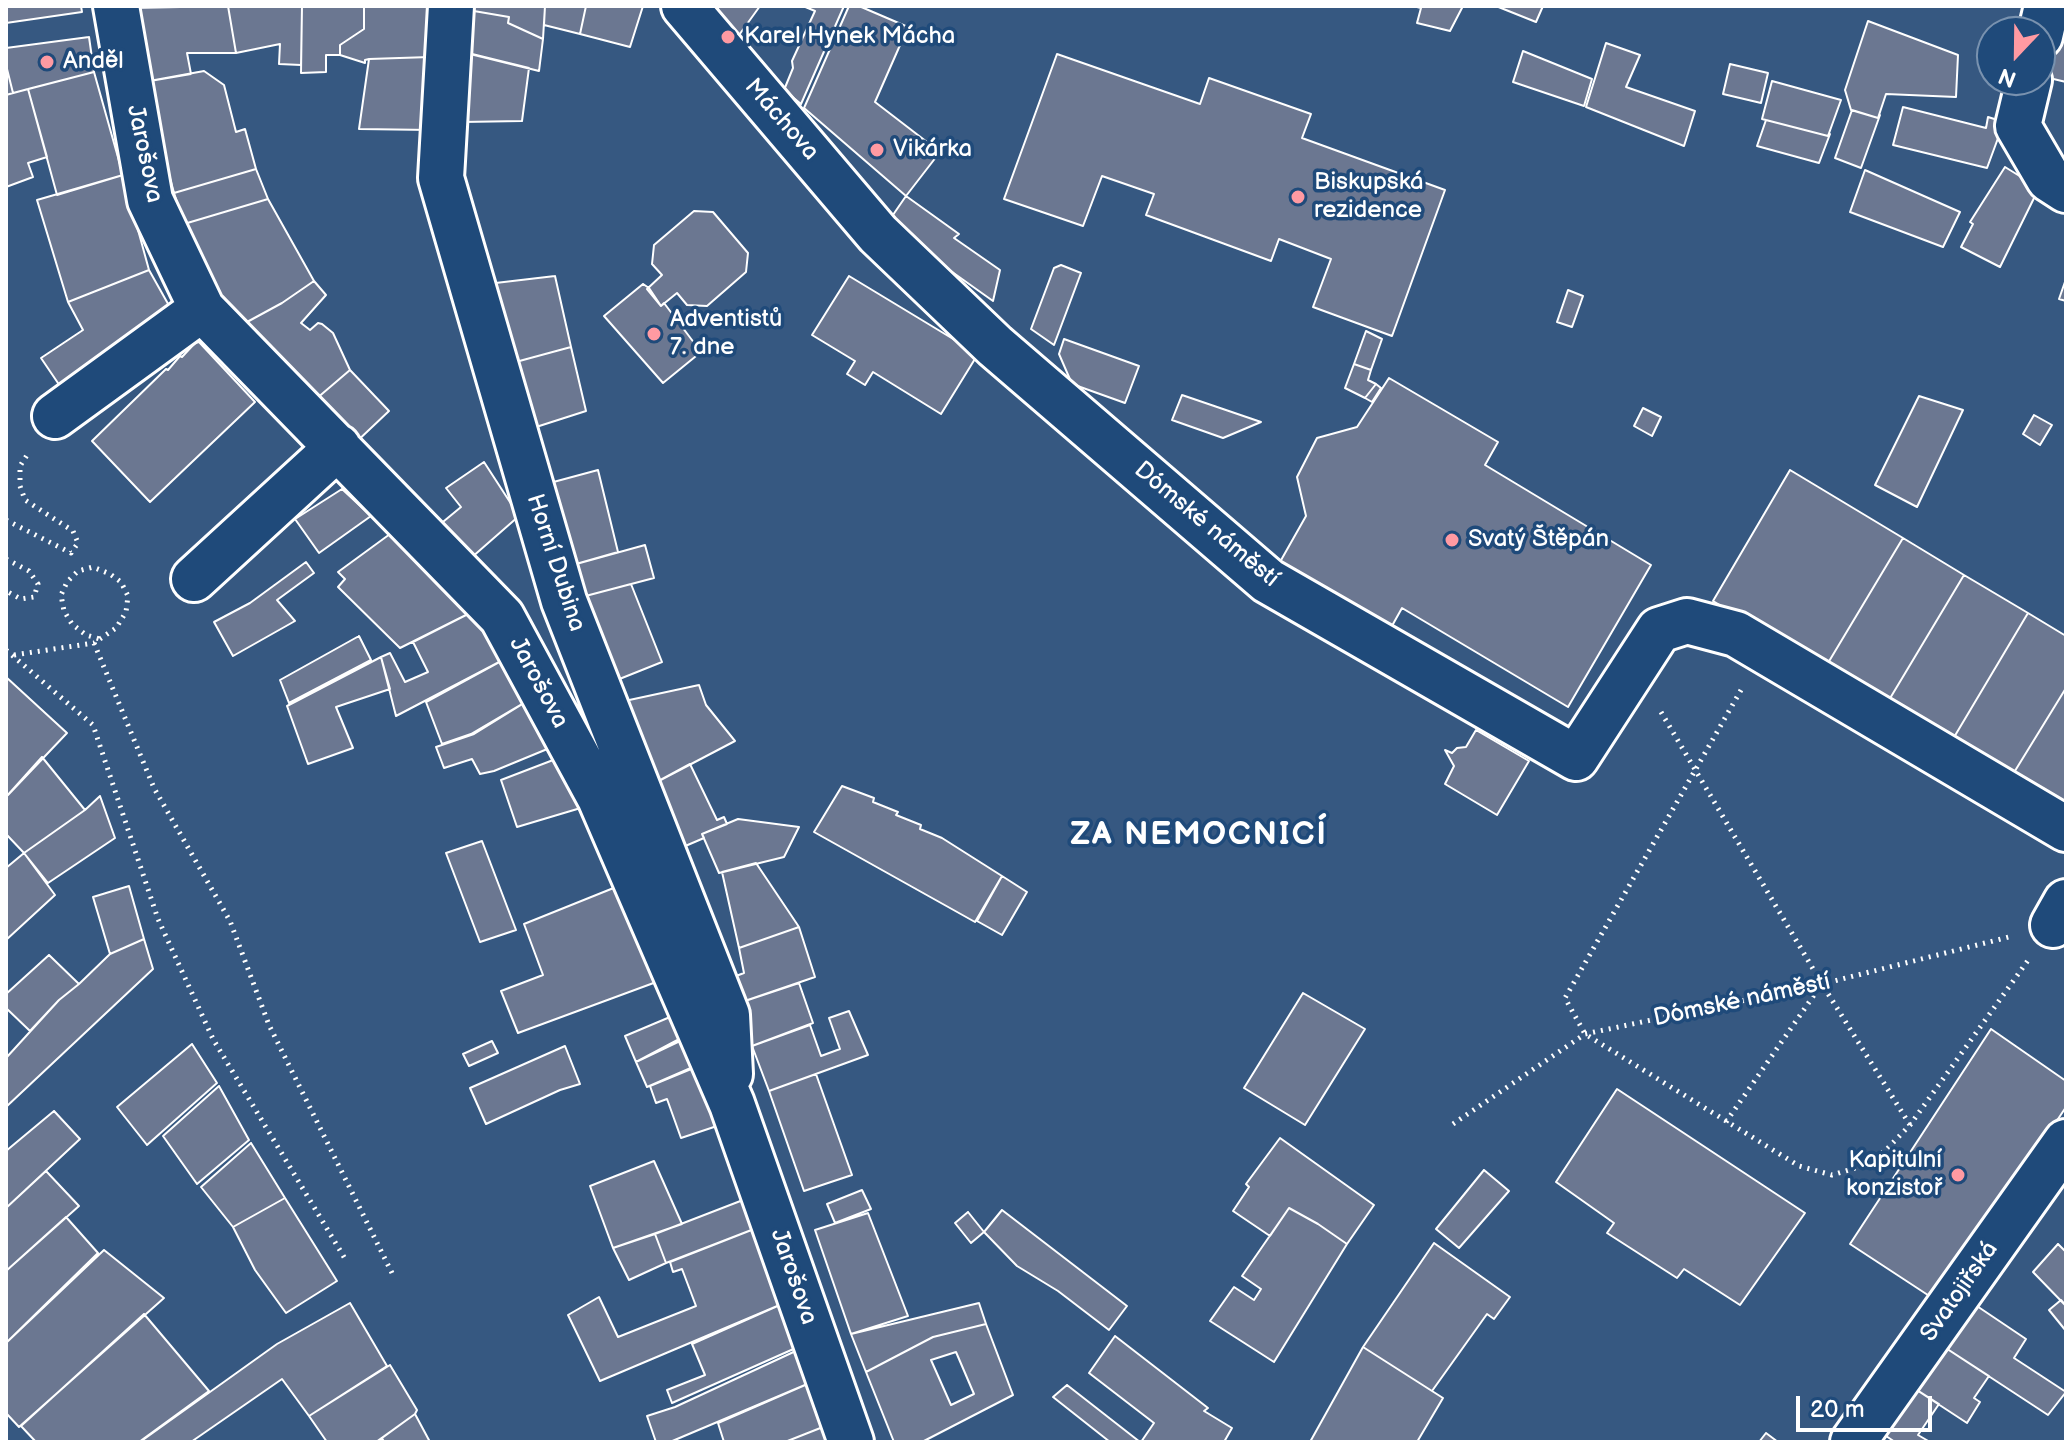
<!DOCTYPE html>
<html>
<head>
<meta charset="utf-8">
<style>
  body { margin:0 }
  #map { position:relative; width:2072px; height:1448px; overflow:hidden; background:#365881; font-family:"Balsamiq Sans",sans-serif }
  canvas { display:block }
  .frame { position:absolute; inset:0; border:8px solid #fff; pointer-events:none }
  .north { position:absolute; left:1976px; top:16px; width:80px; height:80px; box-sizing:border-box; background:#1f4a7a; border:2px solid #7992af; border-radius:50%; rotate:202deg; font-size:22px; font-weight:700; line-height:32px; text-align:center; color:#fff }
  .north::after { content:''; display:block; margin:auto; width:28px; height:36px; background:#ff9aa2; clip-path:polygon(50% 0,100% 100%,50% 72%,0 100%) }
  .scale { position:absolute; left:1796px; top:1396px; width:136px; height:36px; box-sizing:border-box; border:4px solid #fff; border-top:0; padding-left:10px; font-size:24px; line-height:28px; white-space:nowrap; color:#fff; -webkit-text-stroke:6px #1f4a7a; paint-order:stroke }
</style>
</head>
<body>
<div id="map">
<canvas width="2072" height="1448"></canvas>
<div class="frame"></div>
<div class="north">N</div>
<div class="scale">20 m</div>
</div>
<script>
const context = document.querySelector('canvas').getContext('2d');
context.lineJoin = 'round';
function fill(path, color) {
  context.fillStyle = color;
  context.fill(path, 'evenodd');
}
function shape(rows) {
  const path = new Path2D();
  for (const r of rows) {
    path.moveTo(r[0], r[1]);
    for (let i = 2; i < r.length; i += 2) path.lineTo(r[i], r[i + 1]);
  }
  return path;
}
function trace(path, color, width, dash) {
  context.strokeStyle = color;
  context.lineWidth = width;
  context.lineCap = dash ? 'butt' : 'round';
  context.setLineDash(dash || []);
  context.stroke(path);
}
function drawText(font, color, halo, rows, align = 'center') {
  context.font = font + ' "Balsamiq Sans",sans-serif';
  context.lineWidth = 7;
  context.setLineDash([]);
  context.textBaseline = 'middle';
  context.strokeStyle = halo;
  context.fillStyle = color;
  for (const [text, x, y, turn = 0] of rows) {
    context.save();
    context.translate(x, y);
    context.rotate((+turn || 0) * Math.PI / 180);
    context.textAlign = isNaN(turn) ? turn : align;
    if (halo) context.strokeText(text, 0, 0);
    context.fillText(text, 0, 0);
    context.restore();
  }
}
const building = shape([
  [6,6,81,6,82,12,6,23,6,6],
  [228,6,302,6,301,65,279,64,280,44,236,53,228,6],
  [228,6,236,53,187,53,191,74,144,82,132,8,228,6],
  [302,6,364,6,364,29,340,45,340,55,326,55,326,72,301,73,302,6],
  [364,6,432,6,430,57,369,59,365,60,365,63,340,55,340,45,364,29,364,6],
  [468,6,545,6,543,39,508,23,509,17,468,10,468,6],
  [545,6,586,6,580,34,544,25,545,6],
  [586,6,643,6,630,47,580,34,586,6],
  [719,6,760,6,734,42,712,21,719,6],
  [803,6,844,6,801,104,784,90,793,68,792,61,815,11,803,6],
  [849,6,859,6,908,27,875,102,940,152,906,196,804,108,849,6],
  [1413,6,1463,6,1450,31,1417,23,1421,8,1413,6],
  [1496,6,1543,6,1536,22,1496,6],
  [468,10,509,17,508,23,543,39,539,71,462,52,468,10],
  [1868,21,1958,55,1956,97,1886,94,1878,118,1851,110,1845,90,1868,21],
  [2063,34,2066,35,2066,82,2041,76,2050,45,2063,34],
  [89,37,94,72,13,93,6,65,6,48,89,37],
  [1606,43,1640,55,1626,87,1695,111,1684,146,1586,107,1606,43],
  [1523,51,1592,79,1584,106,1513,82,1523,51],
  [464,52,529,68,522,121,462,122,464,52],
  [1057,54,1200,104,1209,78,1311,114,1302,138,1445,190,1392,336,1313,307,1331,259,1279,239,1271,261,1146,215,1154,194,1102,176,1083,226,1004,199,1057,54],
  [430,57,431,130,359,129,369,59,430,57],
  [1730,64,1768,73,1761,103,1723,94,1730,64],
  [6,65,13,93,6,95,6,65],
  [204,71,224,85,236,132,245,129,256,169,174,193,144,82,204,71],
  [94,72,123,175,57,195,28,89,94,72],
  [1772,81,1841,100,1828,136,1762,119,1772,81],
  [28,89,47,157,28,163,33,177,6,187,6,95,28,89],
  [1903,107,1986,128,1988,117,2004,122,1987,168,1893,145,1903,107],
  [1852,110,1878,118,1880,115,1861,168,1835,158,1852,110],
  [1766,120,1828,136,1830,134,1819,163,1757,146,1766,120],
  [2005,167,2039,188,2000,267,1961,247,1973,224,1970,222,2005,167],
  [256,169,268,199,184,224,174,193,256,169],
  [1865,170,1960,212,1943,247,1850,212,1865,170],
  [123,175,149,270,68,302,37,200,123,175],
  [906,196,959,234,954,238,1000,270,993,301,886,225,906,196],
  [268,199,314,281,282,303,236,328,184,224,268,199],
  [694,211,713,212,748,253,746,272,707,306,687,305,677,293,661,306,647,289,662,275,652,264,654,245,694,211],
  [1061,265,1081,273,1054,345,1031,329,1054,268,1061,265],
  [149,270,176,318,62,389,41,358,83,330,68,302,149,270],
  [555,276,571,347,512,363,487,284,555,276],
  [849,276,978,354,941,414,873,372,865,385,847,374,855,361,812,335,849,276],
  [2066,279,2066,301,2059,299,2066,279],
  [314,281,326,295,301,323,310,330,318,323,322,324,333,333,350,370,309,405,236,328,282,303,314,281],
  [643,284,649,288,661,306,664,303,701,352,663,383,604,316,643,284],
  [1568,290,1583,296,1572,327,1557,322,1568,290],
  [1366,331,1382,339,1371,370,1354,364,1366,331],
  [1064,339,1139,366,1125,403,1072,384,1059,354,1064,339],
  [199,342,255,402,150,502,92,441,166,369,168,370,180,356,182,357,195,343,199,342],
  [571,347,586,411,533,428,512,363,571,347],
  [1354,364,1371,370,1368,380,1376,384,1365,398,1345,388,1354,364],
  [350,370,389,411,352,446,309,405,350,370],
  [1389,378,1498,442,1485,465,1651,565,1568,707,1402,608,1388,633,1276,569,1306,516,1297,477,1317,438,1357,427,1389,378],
  [1376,384,1381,388,1372,402,1365,398,1376,384],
  [1182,395,1261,422,1223,438,1172,420,1182,395],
  [1919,396,1963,410,1917,507,1875,485,1919,396],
  [1643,408,1661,417,1652,436,1634,426,1643,408],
  [2034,415,2052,425,2040,445,2023,434,2034,415],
  [484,462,519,516,471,558,438,526,461,507,446,488,484,462],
  [598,470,618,552,569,566,546,484,598,470],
  [1790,470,1903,538,1825,668,1713,601,1790,470],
  [342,489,371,516,319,553,295,519,342,489],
  [390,534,470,613,400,648,338,587,345,579,338,572,390,534],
  [1903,538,1964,575,1886,705,1825,668,1903,538],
  [645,545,654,578,578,598,569,566,645,545],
  [306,562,314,573,277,600,295,621,233,656,214,622,250,603,306,562],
  [1964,575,2028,613,1950,744,1886,705,1964,575],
  [631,584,662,662,612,682,578,598,631,584],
  [470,613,503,660,396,716,381,657,390,653,405,682,428,672,413,642,470,613],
  [2028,613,2066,636,2066,688,2010,779,1950,744,2028,613],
  [359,636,371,660,289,703,280,680,359,636],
  [381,657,390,689,336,707,353,748,308,764,287,706,381,657],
  [503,660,527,701,471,734,442,744,426,702,503,660],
  [6,677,67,733,8,795,6,793,6,677],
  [699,685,706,705,735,741,653,784,620,702,699,685],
  [2066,688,2066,812,2010,779,2066,688],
  [529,700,557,745,494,771,480,774,472,759,444,768,436,747,474,734,529,700],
  [1476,730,1529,761,1497,815,1445,784,1454,766,1445,750,1452,753,1457,748,1466,747,1476,730],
  [42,757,85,810,24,853,6,834,6,797,42,757],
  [561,757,584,807,517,827,501,780,561,757],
  [690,764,717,820,724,817,727,824,702,834,704,838,676,850,653,784,690,764],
  [842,786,874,798,873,802,898,812,896,815,921,825,920,829,942,838,1002,876,975,922,814,832,842,786],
  [100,796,115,838,48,883,24,853,85,810,100,796],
  [738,819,799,827,784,857,719,873,702,834,738,819],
  [482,841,516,930,480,942,446,853,482,841],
  [24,853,55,895,6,940,6,868,24,853],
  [756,863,799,927,739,948,722,872,756,863],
  [1002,876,1027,892,1002,935,977,921,1002,876],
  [621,885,659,981,518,1033,501,991,543,975,524,924,621,885],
  [129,886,144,939,110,954,93,897,129,886],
  [799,927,815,977,736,1004,728,979,744,973,739,948,799,927],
  [144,939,153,969,6,1107,6,1058,59,1000,79,984,110,954,144,939],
  [49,955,79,984,59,1000,30,1031,6,1008,6,994,49,955],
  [799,983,813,1023,752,1046,736,1004,799,983],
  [1303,993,1365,1029,1305,1125,1244,1088,1303,993],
  [849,1011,868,1055,769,1091,752,1046,810,1025,821,1056,840,1049,829,1018,849,1011],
  [670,1017,680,1041,636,1062,625,1036,670,1017],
  [1991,1029,2066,1081,2066,1107,1937,1301,1850,1244,1991,1029],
  [685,1036,693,1067,647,1087,636,1062,685,1036],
  [492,1041,498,1053,469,1066,463,1054,492,1041],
  [192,1044,217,1083,147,1145,117,1107,192,1044],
  [565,1046,580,1084,560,1090,486,1124,470,1088,565,1046],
  [696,1067,717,1126,681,1138,667,1099,656,1103,650,1086,696,1067],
  [816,1074,852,1175,804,1191,769,1091,816,1074],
  [219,1086,249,1140,197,1184,163,1136,219,1086],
  [1617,1089,1805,1213,1740,1305,1684,1269,1677,1278,1607,1233,1614,1223,1556,1182,1617,1089],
  [54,1111,80,1139,6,1208,6,1151,54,1111],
  [1280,1138,1374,1205,1347,1244,1318,1224,1289,1208,1270,1236,1233,1211,1249,1187,1246,1184,1280,1138],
  [251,1143,285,1198,233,1227,201,1187,251,1143],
  [654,1161,682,1224,613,1248,590,1186,654,1161],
  [1484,1170,1509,1191,1459,1248,1436,1229,1484,1170],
  [46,1171,79,1206,6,1271,6,1208,46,1171],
  [862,1190,871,1209,835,1223,827,1204,862,1190],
  [285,1198,337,1281,286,1313,255,1270,233,1227,285,1198],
  [743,1200,754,1229,666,1263,655,1234,743,1200],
  [1289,1208,1318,1224,1347,1244,1274,1362,1210,1321,1234,1287,1254,1300,1261,1289,1242,1276,1289,1208],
  [1002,1210,1127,1306,1109,1330,1058,1291,1017,1266,984,1232,1002,1210],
  [968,1212,984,1232,971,1243,955,1223,968,1212],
  [868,1213,908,1316,851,1334,815,1230,868,1213],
  [66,1217,98,1253,6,1343,6,1271,66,1217],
  [754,1229,782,1304,600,1381,568,1315,599,1297,618,1337,696,1306,682,1269,673,1272,670,1262,754,1229],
  [655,1234,666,1263,629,1280,613,1248,655,1234],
  [1434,1243,1510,1297,1494,1319,1487,1314,1432,1391,1363,1347,1434,1243],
  [2058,1244,2066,1252,2066,1306,2033,1272,2058,1244],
  [104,1250,164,1298,19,1427,6,1413,6,1343,104,1250],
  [1965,1298,2026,1339,2014,1358,2066,1392,2048,1415,1935,1341,1965,1298],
  [2061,1300,2066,1306,2066,1331,2049,1310,2061,1300],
  [350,1303,387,1366,309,1416,282,1379,191,1442,140,1442,277,1344,350,1303],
  [979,1303,986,1324,933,1337,866,1372,851,1334,979,1303],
  [782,1304,798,1347,672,1403,667,1390,705,1375,692,1344,782,1304],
  [144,1314,209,1391,139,1442,36,1442,21,1426,144,1314],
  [986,1324,1013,1395,922,1442,894,1442,866,1372,933,1337,986,1324],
  [956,1352,974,1394,951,1405,931,1360,956,1352],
  [1115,1336,1208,1408,1204,1411,1232,1428,1224,1442,1141,1442,1154,1423,1089,1373,1115,1336],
  [1935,1341,1989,1376,1974,1398,1980,1402,1967,1423,1906,1383,1935,1341],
  [1363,1347,1443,1398,1417,1442,1310,1442,1363,1347],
  [800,1349,812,1382,670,1442,656,1442,647,1416,675,1407,800,1349],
  [390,1365,417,1410,415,1414,376,1442,327,1442,309,1416,390,1365],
  [812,1382,828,1425,785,1442,724,1442,718,1423,812,1382],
  [1906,1383,1939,1404,1918,1435,1930,1442,1895,1442,1874,1428,1906,1383],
  [1067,1385,1140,1442,1110,1442,1053,1397,1067,1385],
  [415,1414,430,1442,384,1442,382,1438,415,1414],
  [828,1425,834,1442,785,1442,828,1425],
  [1766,1433,1778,1442,1759,1442,1766,1433]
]);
fill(building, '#6b7791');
trace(building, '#fff', 2);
const minor = shape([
  [116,6,150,200,202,309,502,617,600,798,732,1104,851,1442],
  [451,6,441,178,564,601,727,1015,730,1074],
  [684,6,878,234,995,346,1268,581,1576,758,1659,630,1687,621,1736,634,2066,829],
  [2040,36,2047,6],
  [2029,80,2018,126,2049,179,2066,190],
  [55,416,202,309],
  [194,579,338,447],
  [2053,925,2066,902],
  [1853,1442,2066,1142]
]);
trace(minor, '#fff', 50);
trace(shape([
  [6,520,71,553,78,543,73,531,25,500,20,486,20,466,29,452],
  [6,559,29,571,38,584,34,597,21,599,6,591],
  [94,643,154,788,230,921,269,1025,392,1273],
  [6,650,93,725,158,919,213,1039,347,1262],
  [14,655,94,643,116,628,126,612,128,596,121,582,110,574,93,567,78,571,67,582,61,595,64,611,72,624,86,635,100,639],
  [1741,690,1565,998,1585,1034,1799,1166,1832,1175,1862,1166,1885,1151,1910,1125,2029,959],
  [1661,712,1822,984,1910,1125],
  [1726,1122,1821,985],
  [1453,1124,1585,1034,1822,984,2009,937]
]), '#fff', 5, [2, 6]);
trace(minor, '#1f4a7a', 44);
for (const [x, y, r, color] of [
  [728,37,8,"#ff9aa2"],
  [47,62,8,"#ff9aa2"],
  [877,150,8,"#ff9aa2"],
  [1298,197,8,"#ff9aa2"],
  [654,334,8,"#ff9aa2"],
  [1452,540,8,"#ff9aa2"],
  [1958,1175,8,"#ff9aa2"]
]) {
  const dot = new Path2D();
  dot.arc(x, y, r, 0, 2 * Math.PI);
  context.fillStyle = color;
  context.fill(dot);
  trace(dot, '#1f4a7a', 3);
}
drawText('24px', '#fff', '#1f4a7a', [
  ["Karel Hynek Mácha",744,37],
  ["Anděl",63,62],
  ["Vikárka",893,150],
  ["Biskupská",1314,183],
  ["rezidence",1314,211],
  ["Adventistů",670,320],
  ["7. dne",670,348],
  ["Svatý Štěpán",1468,540],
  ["Kapitulní",1942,1161,"right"],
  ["konzistoř",1942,1189,"right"]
], 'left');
drawText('24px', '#fff', '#1f4a7a', [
  ["Máchova",781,120,49],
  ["Jarošova",144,154,78],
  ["Dómské náměstí",1206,525,40],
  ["Horní Dubina",555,563,72],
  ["Jarošova",538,683,62],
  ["Dómské náměstí",1742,1001,-12],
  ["Jarošova",793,1277,71],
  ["Svatojiřská",1960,1292,-55]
]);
context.letterSpacing = '2px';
drawText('bold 32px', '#fff', '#1f4a7a', [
  ["ZA NEMOCNICÍ",1199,836]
]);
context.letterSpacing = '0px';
</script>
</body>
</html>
